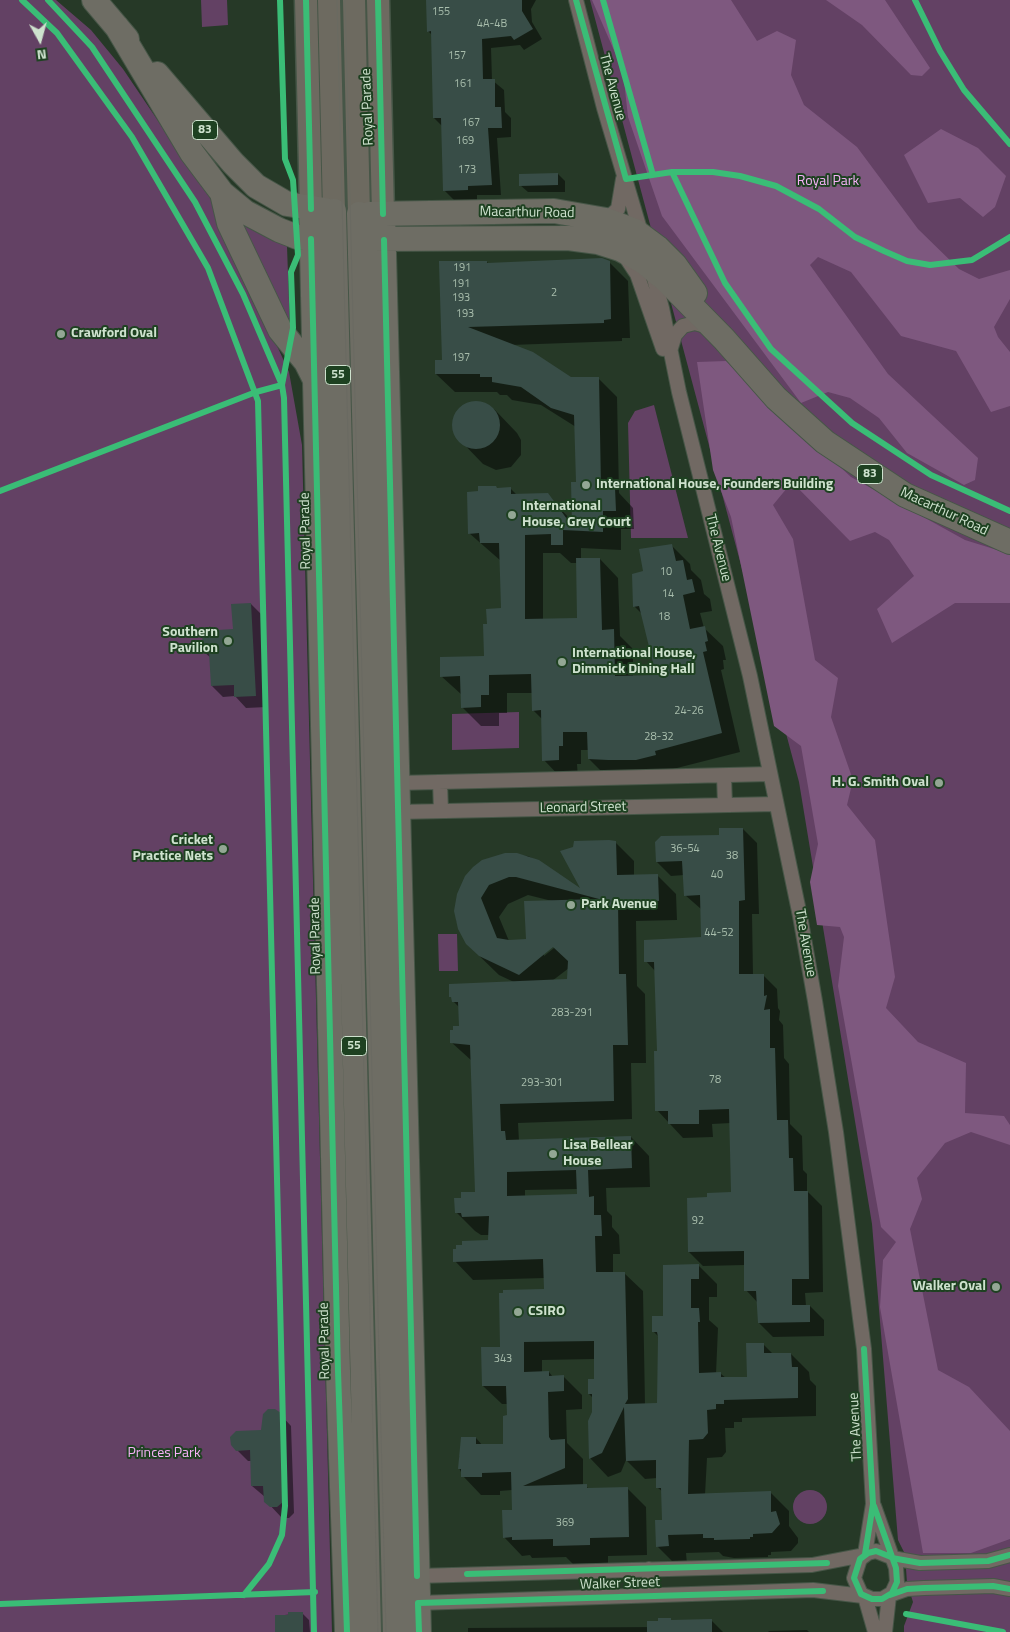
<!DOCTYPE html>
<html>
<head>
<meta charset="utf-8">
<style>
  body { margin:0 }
  #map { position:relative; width:1010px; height:1632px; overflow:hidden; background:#263927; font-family:"Titillium Web",sans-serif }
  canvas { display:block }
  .north { position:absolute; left:15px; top:15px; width:50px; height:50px; -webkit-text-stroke:4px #1e4121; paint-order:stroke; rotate:173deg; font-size:14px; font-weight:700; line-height:20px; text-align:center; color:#cee2ce }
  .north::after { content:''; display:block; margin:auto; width:18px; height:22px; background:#cee2ce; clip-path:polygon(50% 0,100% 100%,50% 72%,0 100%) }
</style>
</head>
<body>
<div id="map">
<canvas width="1010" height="1632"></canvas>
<div class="north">N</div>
</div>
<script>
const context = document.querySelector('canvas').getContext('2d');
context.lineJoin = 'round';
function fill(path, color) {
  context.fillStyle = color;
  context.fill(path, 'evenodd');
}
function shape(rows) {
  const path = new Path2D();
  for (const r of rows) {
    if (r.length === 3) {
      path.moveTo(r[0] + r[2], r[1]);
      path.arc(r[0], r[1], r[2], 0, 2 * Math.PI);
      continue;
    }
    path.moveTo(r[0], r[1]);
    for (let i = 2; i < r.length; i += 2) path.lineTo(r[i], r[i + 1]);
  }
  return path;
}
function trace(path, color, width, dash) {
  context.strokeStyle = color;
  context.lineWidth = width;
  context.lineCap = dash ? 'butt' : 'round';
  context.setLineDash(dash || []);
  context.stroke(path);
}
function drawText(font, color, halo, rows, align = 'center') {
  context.font = font + ' "Titillium Web",sans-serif';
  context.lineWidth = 4;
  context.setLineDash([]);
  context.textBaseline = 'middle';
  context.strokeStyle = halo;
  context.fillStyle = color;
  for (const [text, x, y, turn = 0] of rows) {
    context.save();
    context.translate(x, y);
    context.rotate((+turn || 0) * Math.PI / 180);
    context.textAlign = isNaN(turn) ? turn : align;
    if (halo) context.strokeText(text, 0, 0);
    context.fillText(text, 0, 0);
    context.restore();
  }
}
fill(shape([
  [0,0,56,0,91,30,123,69,194,174,217,201,224,230,289,372,302,445,332,1632,0,1632],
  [201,0,227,0,228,25,202,27],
  [590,0,1010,0,1010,1632,904,1632,904,1626,913,1602,907,1583,905,1554,898,1540,872,1224,799,782],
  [235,217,287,246,290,330],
  [654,405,688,538,631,538,628,423,635,411],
  [519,712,519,748,452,750,452,714],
  [438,934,457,934,458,971,439,971],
  [810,1507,17]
]), '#634164');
fill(shape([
  [592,0,731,0,757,41,777,31,796,40,791,75,804,105,857,147,918,229,959,269,979,279,1010,270,1010,299,994,327,998,337,1010,352,1010,406,991,412,956,351,901,336,851,272,818,257,810,265,888,374,978,458,975,480,964,485,907,453,879,418,850,398,828,392,801,403,662,216,628,117,623,71],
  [826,0,885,0,930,68,922,76,911,75,862,25],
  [941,129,978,148,1006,176,995,207,983,217,960,198,928,203,904,155],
  [726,361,851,477,965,540,1010,554,1010,603,955,603,892,643,877,609,914,576,889,540,875,532,850,541,792,482,773,505,793,539,815,660,838,678,831,717,853,780,847,805,875,840,895,977,886,1008,918,1042,966,1063,965,1113,1004,1116,1010,1125,1010,1145,971,1132,945,1143,917,1178,922,1199,910,1229,938,1370,969,1387,1010,1431,1010,1539,971,1553,923,1553,880,1307,883,1260,896,1242,881,1227,838,986,844,937,840,927,817,925,810,882,818,844,801,746,774,726,731,517,713,470,697,362]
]), '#7e587f');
fill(shape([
  [428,0,536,0,531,9,532,22,542,39,524,50,520,45,491,48,492,80,504,90,505,112,511,118,511,137,497,138,501,195,477,195,477,200,454,200,444,190,442,126,434,118,432,35,428,31],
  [558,174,565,181,565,192,528,192,520,185],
  [487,262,489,264,609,262,628,281,630,338,622,338,622,341,511,345,571,378,598,378,617,397,619,493,633,508,634,529,621,529,621,550,581,548,581,559,600,559,618,578,620,636,633,649,633,677,657,676,642,614,634,606,645,572,671,545,690,564,691,570,701,580,704,594,710,599,712,611,700,613,704,628,723,646,726,660,723,660,724,669,721,670,740,752,673,769,674,774,608,778,589,759,589,750,581,750,581,764,577,764,578,778,562,779,544,760,543,720,533,710,532,693,507,693,507,713,499,713,499,726,481,726,462,707,462,695,441,676,485,657,488,625,502,610,501,561,469,533,498,489,511,489,517,495,547,495,574,523,577,483,576,427,541,405,512,400,507,395,500,395,497,392,455,392,436,374],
  [543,553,560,553,571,563,577,563,578,619,543,620],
  [481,402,495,410,517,433,521,440,521,455,511,467,496,470,483,464,456,436,454,421,456,414,467,404],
  [251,604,262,615,267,707,246,708,235,696,223,697,212,686,211,658,204,652,234,630],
  [743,829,757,843,759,914,752,914,753,975,763,975,777,989,778,1008,780,1011,779,1020,783,1025,784,1058,789,1064,790,1124,802,1136,803,1170,807,1174,807,1191,822,1206,823,1292,805,1293,806,1306,810,1306,824,1320,824,1336,773,1337,759,1323,758,1303,746,1290,745,1265,703,1266,689,1252,708,1199,732,1193,731,1123,712,1124,713,1137,683,1138,657,1110,658,1052,655,971,646,961,702,938,701,909,685,895,684,875,671,876,657,862],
  [615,842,634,861,634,876,658,876,676,894,677,920,636,921,637,986,645,994,646,1063,631,1063,632,1119,518,1123,519,1141,631,1137,649,1156,650,1187,606,1188,607,1211,612,1216,612,1227,619,1235,620,1254,613,1254,613,1273,624,1273,643,1291,645,1405,658,1405,659,1337,653,1331,698,1265,717,1284,717,1297,709,1297,709,1320,718,1328,716,1374,721,1374,726,1378,748,1378,763,1344,773,1354,791,1354,809,1372,810,1380,816,1386,816,1416,742,1418,742,1422,734,1422,734,1428,725,1428,726,1452,722,1457,707,1458,705,1495,770,1492,789,1511,789,1526,798,1538,798,1543,791,1551,771,1552,771,1555,768,1555,768,1557,734,1558,723,1556,719,1552,686,1553,687,1564,676,1565,657,1546,663,1521,663,1492,658,1488,657,1478,645,1479,626,1460,621,1472,608,1477,590,1458,594,1412,593,1398,589,1394,596,1380,595,1359,542,1360,542,1373,549,1372,553,1377,563,1376,582,1395,582,1409,566,1410,567,1443,583,1459,583,1485,590,1489,627,1488,646,1507,647,1555,608,1556,608,1563,573,1564,566,1557,532,1558,530,1555,522,1556,504,1537,513,1511,512,1490,500,1491,500,1495,481,1495,463,1476,459,1468,459,1456,462,1456,476,1438,483,1446,504,1445,508,1404,502,1404,483,1386,501,1348,545,1290,545,1278,473,1280,455,1261,489,1242,489,1235,481,1235,475,1231,456,1212,462,1199,476,1194,472,1061,451,1042,461,1027,460,1008,453,1001,516,983,499,975,467,944,456,920,505,854,528,856,538,861,584,892],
  [528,895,552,901,527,940,509,941,499,917,508,904],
  [557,942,559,944,544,956,544,953],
  [569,968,569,981,552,981],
  [578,1189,578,1195,525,1197,525,1190],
  [280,1414,291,1426,294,1513,289,1518,282,1518,266,1501,265,1497,252,1486,251,1461,248,1461,232,1445,262,1431],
  [302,1613,309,1620,310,1632,277,1632,276,1616],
  [670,1619,673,1622,711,1620,723,1632,468,1632,468,1628,660,1627],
  [807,1630,809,1632,768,1632,769,1631]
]), '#0007');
fill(shape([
  [426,0,522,0,522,11,533,29,514,40,511,36,482,39,483,79,495,79,495,107,501,107,502,128,488,128,492,185,468,186,468,190,443,191,441,118,433,118,431,31,427,32],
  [558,173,558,185,519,186,519,174],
  [602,258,610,261,611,319,604,320,604,323,468,327,533,352,571,377,599,377,601,488,615,488,616,511,603,511,603,532,563,530,563,545,551,545,551,534,525,535,525,619,577,618,576,558,600,558,602,630,614,629,615,676,656,675,639,606,633,607,632,574,643,571,639,549,672,544,676,561,683,560,687,580,692,579,695,592,683,595,690,629,705,626,708,641,705,642,707,651,703,652,722,733,655,751,656,755,636,760,608,760,588,759,587,732,563,732,563,746,559,746,559,760,542,761,541,710,532,711,531,674,489,675,489,695,481,695,481,707,461,708,460,676,440,677,440,657,484,656,483,624,487,624,486,609,501,608,499,543,480,543,479,533,468,534,467,492,478,491,478,486,496,486,497,488,511,487,511,494,548,493,572,526,571,482,576,482,574,415,551,408,521,387,492,382,492,377,480,377,480,374,435,374,435,360,442,360,439,263,439,261,487,261,487,263],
  [476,425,24],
  [251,603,256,696,234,697,234,685,211,686,209,652,203,652,202,631,233,629,231,604],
  [719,828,743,828,745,900,739,901,739,974,764,974,764,996,767,995,764,1010,770,1009,770,1048,775,1048,777,1120,788,1120,789,1158,793,1158,794,1191,808,1191,809,1279,792,1279,792,1305,810,1305,810,1322,758,1323,756,1291,744,1291,744,1251,688,1252,687,1198,707,1197,707,1193,731,1192,729,1109,699,1110,699,1124,668,1124,668,1111,655,1111,654,1051,657,1051,654,962,644,962,644,940,701,937,700,895,684,896,682,861,656,862,655,842,661,836,719,835],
  [609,840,616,841,617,875,658,874,659,901,618,903,619,974,626,974,628,1045,613,1045,614,1101,500,1104,501,1131,505,1131,506,1140,631,1136,632,1168,588,1170,589,1197,594,1196,594,1215,601,1215,602,1236,595,1236,596,1272,625,1272,628,1399,625,1404,657,1403,658,1337,657,1332,652,1332,652,1316,663,1316,663,1265,699,1264,699,1279,691,1279,691,1308,699,1308,700,1322,698,1322,699,1373,721,1372,721,1377,747,1377,746,1343,764,1343,764,1353,791,1353,792,1367,798,1367,798,1398,724,1400,724,1404,716,1404,716,1409,707,1410,708,1433,703,1439,689,1440,688,1494,771,1491,771,1512,776,1511,780,1524,772,1533,753,1534,753,1537,750,1537,750,1539,714,1540,714,1538,703,1538,703,1534,668,1535,669,1546,656,1547,655,1520,662,1520,661,1488,656,1488,656,1460,626,1461,624,1407,602,1453,589,1459,588,1421,592,1412,592,1394,588,1394,588,1379,594,1379,594,1341,524,1342,524,1372,549,1371,549,1376,564,1375,564,1391,548,1392,549,1437,551,1440,565,1439,565,1468,523,1486,587,1484,587,1488,628,1487,629,1537,590,1538,590,1545,553,1546,553,1539,512,1540,512,1537,503,1538,502,1510,512,1510,511,1472,482,1473,482,1477,461,1477,461,1469,458,1469,461,1437,476,1437,476,1444,503,1444,503,1416,507,1415,506,1386,482,1386,481,1347,500,1347,499,1293,503,1293,503,1290,544,1289,543,1259,453,1262,453,1249,456,1249,456,1245,462,1245,462,1241,488,1240,489,1216,462,1217,461,1213,455,1213,454,1198,461,1198,461,1192,475,1192,470,1045,450,1043,450,1030,453,1030,453,1026,459,1026,458,1002,452,1002,451,997,449,997,449,984,567,979,568,961,553,947,519,975,479,956,466,944,458,929,454,911,457,894,465,876,473,867,482,860,505,853,517,853,539,860,580,888,560,851,573,847,574,841],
  [509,877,516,877,599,899,524,901,526,939,509,940,497,938,481,898,489,885],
  [576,1170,577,1194,507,1196,507,1172],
  [268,1409,275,1409,281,1413,283,1502,277,1507,270,1507,264,1502,263,1486,251,1486,250,1450,236,1451,231,1445,230,1437,236,1431,261,1430,263,1414],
  [288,1612,303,1612,303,1632,275,1632,275,1615,288,1615],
  [658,1618,671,1618,671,1620,712,1619,712,1632,647,1632,647,1621,658,1621]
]), '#384d47');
const minor = shape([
  [576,0,604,108,642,236],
  [606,220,618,209,623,179],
  [625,256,637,274,663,349],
  [652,271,662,308,679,392,750,676,800,916,815,1001,836,1132,864,1349,873,1504,865,1554],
  [671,348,675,335,683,326,695,323,709,327],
  [724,776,725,805],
  [440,782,441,811],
  [397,783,770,774],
  [398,812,776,804],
  [874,1506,896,1568,897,1582,892,1593,882,1599,872,1599,861,1594,854,1578,860,1559,868,1553,876,1551,891,1557],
  [892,1558,920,1563,988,1561,1010,1555],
  [649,1569,650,1595],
  [417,1576,812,1565,864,1555],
  [890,1595,907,1589,924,1588,993,1586,1010,1589],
  [865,1597,875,1632],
  [418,1603,813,1590,863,1596],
  [885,1632,889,1596]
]);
const primary = shape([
  [306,0,311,209],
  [329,0,334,211],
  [354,0,359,214],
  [378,0,383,214]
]);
const trunk = shape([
  [94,0,127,39],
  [117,27,192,153,222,193,245,212,279,230,297,237,326,239],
  [157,74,233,163,256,186,287,204,325,210],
  [222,193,229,223,280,330,306,362,314,378],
  [311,209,338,1371,347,1632],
  [334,211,369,1632],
  [359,214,395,1632],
  [369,214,554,211,606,220,635,231,658,248,675,265,695,293],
  [383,214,419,1632],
  [370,239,568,238,598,242,620,249,644,262,667,281,724,339,776,398,825,442,905,495,1010,542]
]);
trace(minor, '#465647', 16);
trace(primary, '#465647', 25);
trace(trunk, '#465647', 26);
trace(minor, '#716963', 14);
trace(primary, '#6d6a60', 22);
trace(trunk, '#6e6d64', 24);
trace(shape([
  [337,0,378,1632],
  [345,0,386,1632]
]), '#6a6a62', 1);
trace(shape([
  [22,0,57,33,132,137,208,268,258,401,285,1506,282,1535,269,1564,244,1595],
  [48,0,92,47,195,202,243,294,282,385,284,398,314,1632],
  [280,0,285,159,293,180,298,255,291,272,293,328,282,385],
  [306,0,311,209],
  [378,0,383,214],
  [576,0,626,179,672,172,713,172,740,176,776,186,819,209,855,237,884,251,907,261,930,265,972,260,1010,237],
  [603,0,653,175],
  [915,0,940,51,964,90,1010,144],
  [672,172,725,283,771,349,852,423,931,475,1010,511],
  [311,239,338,1371,347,1632],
  [384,240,417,1576],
  [0,491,256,392,282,385],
  [864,1349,873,1504,865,1554],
  [874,1506,896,1568,897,1582,892,1593,882,1599,872,1599,861,1594,854,1578,860,1559,868,1553,876,1551,891,1557],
  [892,1558,920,1563,988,1561,1010,1555],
  [467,1574,827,1563],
  [890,1595,907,1589,924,1588,993,1586,1010,1589],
  [0,1604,315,1592],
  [906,1614,1003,1632],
  [419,1632,418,1603,823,1591]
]), '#3abd76', 6);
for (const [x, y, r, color] of [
  [61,334,5,"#93a794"],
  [586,485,5,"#93a794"],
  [512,515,5,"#93a794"],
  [228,641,5,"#93a794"],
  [562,662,5,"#93a794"],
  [939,783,5,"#93a794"],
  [223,849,5,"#93a794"],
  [571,905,5,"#93a794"],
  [553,1154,5,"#93a794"],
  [996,1287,5,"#93a794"],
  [518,1312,5,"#93a794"]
]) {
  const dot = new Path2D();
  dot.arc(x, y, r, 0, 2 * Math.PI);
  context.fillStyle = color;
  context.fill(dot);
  trace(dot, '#1e4121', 2);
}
drawText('11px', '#a8bdac', null, [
  ["155",441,12],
  ["4A-4B",492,24],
  ["157",457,56],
  ["161",463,84],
  ["167",471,123],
  ["169",465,141],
  ["173",467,170],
  ["191",462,268],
  ["191",461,284],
  ["2",554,293],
  ["193",461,298],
  ["193",465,314],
  ["197",461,358],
  ["10",666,572],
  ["14",668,594],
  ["18",664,617],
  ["24-26",689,711],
  ["28-32",659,737],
  ["36-54",685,849],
  ["38",732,856],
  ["40",717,875],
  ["44-52",719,933],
  ["283-291",572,1013],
  ["78",715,1080],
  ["293-301",542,1083],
  ["92",698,1221],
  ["343",503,1359],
  ["369",565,1523]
]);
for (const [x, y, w] of [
  [205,130,25],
  [338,375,25],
  [870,474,25],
  [354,1046,25]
]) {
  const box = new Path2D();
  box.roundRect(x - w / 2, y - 9.5, w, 19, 4);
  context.fillStyle = '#1e4121';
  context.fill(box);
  trace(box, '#cee2ce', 1);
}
drawText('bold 12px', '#cee2ce', null, [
  ["83",205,130],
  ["55",338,375],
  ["83",870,474],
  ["55",354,1046]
]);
drawText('14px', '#cee2ce', '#1e4121', [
  ["The Avenue",612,87,75],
  ["Royal Parade",368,107,-92],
  ["Macarthur Road",527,213,1],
  ["Macarthur Road",944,512,25],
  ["Royal Parade",306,531,-91],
  ["The Avenue",718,548,76],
  ["Leonard Street",583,808,-1],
  ["Royal Parade",316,936,-91],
  ["The Avenue",805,943,80],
  ["Royal Parade",325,1341,-91],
  ["The Avenue",856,1427,-93],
  ["Walker Street",620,1584,-2]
]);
drawText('14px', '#f7b2f9', '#1e4121', [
  ["Royal Park",828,182],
  ["Princes Park",164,1454]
]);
drawText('bold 14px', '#cee2ce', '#1e4121', [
  ["Crawford Oval",71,334],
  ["International House, Founders Building",596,485],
  ["International",522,507],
  ["House, Grey Court",522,523],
  ["Southern",218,633,"right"],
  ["Pavilion",218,649,"right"],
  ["International House,",572,654],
  ["Dimmick Dining Hall",572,670],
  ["H. G. Smith Oval",929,783,"right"],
  ["Cricket",213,841,"right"],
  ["Practice Nets",213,857,"right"],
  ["Park Avenue",581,905],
  ["Lisa Bellear",563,1146],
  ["House",563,1162],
  ["Walker Oval",986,1287,"right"],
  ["CSIRO",528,1312]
], 'left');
</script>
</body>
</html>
